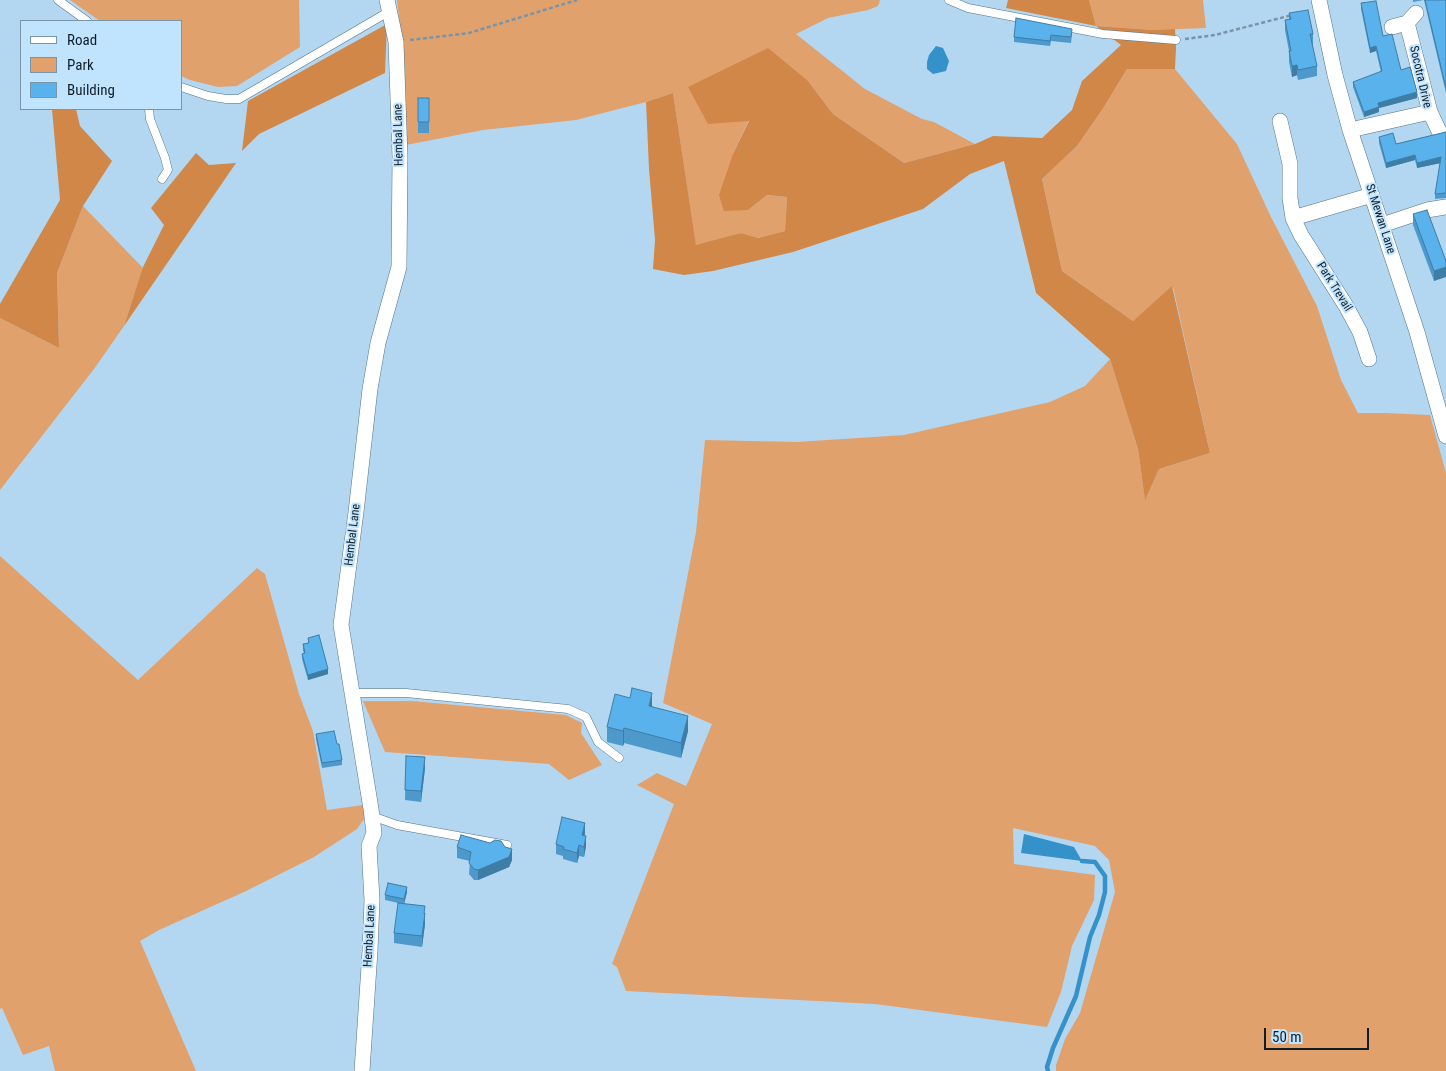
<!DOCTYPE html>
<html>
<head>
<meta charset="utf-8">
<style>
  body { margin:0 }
  #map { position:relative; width:1446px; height:1071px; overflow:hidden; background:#b3d7f1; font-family:"Roboto Condensed",sans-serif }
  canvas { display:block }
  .legend { position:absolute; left:20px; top:20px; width:162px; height:90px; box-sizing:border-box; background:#c0e4fe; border:1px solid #7a94a8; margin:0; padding:6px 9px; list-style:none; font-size:15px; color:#101d26 }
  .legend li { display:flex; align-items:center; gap:10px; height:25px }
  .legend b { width:25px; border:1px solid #7a94a8 }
  .scale { position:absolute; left:1264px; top:1028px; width:105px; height:22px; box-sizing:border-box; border:2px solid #101d26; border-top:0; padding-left:6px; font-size:15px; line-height:18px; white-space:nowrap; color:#101d26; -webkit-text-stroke:4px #c0e4fe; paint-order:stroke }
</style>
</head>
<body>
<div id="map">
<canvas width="1446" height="1071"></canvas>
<ul class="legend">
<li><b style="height:6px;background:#fff"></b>Road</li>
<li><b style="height:14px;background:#e1a16d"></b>Park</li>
<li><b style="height:14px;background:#59b2ec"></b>Building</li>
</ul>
<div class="scale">50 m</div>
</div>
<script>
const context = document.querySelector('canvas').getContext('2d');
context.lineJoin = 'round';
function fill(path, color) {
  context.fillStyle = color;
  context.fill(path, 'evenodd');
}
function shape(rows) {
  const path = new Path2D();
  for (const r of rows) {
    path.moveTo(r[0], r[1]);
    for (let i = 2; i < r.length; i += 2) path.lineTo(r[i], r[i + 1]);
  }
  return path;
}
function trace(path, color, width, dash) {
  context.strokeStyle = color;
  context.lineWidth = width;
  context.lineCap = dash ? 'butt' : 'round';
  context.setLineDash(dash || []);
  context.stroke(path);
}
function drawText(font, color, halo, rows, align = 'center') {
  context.font = font + ' "Roboto Condensed",sans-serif';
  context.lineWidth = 4;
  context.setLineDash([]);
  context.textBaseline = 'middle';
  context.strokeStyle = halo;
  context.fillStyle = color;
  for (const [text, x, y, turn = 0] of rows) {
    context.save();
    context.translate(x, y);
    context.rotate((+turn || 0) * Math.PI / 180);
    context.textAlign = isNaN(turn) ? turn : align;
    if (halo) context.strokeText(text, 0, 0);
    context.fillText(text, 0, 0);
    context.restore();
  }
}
fill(shape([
  [70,0,299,0,300,47,237,86,218,87,190,80,181,76,181,21,100,21],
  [397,0,880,0,878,6,868,10,828,18,796,34,865,89,922,119,934,122,975,144,904,163,833,114,808,81,749,120,733,154,748,210,767,195,787,197,785,231,758,238,741,233,696,246,673,93,646,102,576,120,483,130,406,145,402,46],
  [1089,0,1203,0,1206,28,1153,30,1096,26],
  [1127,69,1175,69,1237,144,1271,217,1317,306,1341,380,1358,413,1385,413,1430,415,1446,473,1446,1071,1056,1071,1056,1065,1065,1039,1080,1013,1115,892,1109,860,1095,846,1013,828,1014,864,1095,875,1094,900,1072,946,1061,992,1047,1027,875,1004,626,991,617,967,612,964,674,804,637,785,657,773,686,786,689,780,712,724,663,703,696,532,705,440,797,442,904,435,1050,402,1085,386,1110,359,1138,449,1145,499,1159,469,1210,453,1173,287,1133,321,1062,271,1042,179,1077,146,1102,110],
  [83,206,143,268,124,326,94,369,0,490,0,318,59,348,57,273],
  [0,556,138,680,257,568,265,574,299,694,313,731,327,810,363,805,366,816,357,829,314,857,244,892,159,930,140,941,196,1071,55,1071,49,1046,23,1055,2,1008,0,1009],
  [363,701,412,701,566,715,582,723,581,733,602,765,569,780,549,764,385,752]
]), '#e1a16d');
fill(shape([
  [1008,0,1089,0,1096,26,1153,30,1175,29,1176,48,1175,69,1127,69,1102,110,1077,146,1042,179,1062,271,1133,321,1172,286,1210,453,1159,469,1145,500,1138,449,1110,359,1036,293,1004,161,970,174,923,209,793,252,713,271,684,275,653,269,655,240,649,169,646,102,673,93,696,245,741,233,758,238,785,231,787,197,767,195,748,210,724,211,719,195,733,154,749,121,708,124,688,87,768,48,808,81,833,114,904,163,975,144,993,136,1042,138,1072,110,1082,81,1121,45,1096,26,1006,8],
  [387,24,385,73,259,134,242,151,248,101],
  [52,109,76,109,80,126,112,161,83,206,57,273,59,348,0,318,0,304,60,200],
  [196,153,209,165,236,163,124,326,143,267,164,225,151,208]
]), '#d18747');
fill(shape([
  [936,46,943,48,949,61,946,71,933,74,927,69,927,62,929,55],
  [1024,834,1074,847,1082,861,1021,853]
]), '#3591ca');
trace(shape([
  [1048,1071,1047,1067,1053,1048,1076,996,1090,937,1099,915,1105,892,1105,876,1095,862,1082,861]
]), '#3591ca', 4.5);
const service = shape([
  [58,0,87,21],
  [949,0,968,8,1103,34,1176,40],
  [181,87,208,96,226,99,239,99,390,11],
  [149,109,150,119,165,158,168,170,162,179],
  [352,693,406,693,568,709,586,717,598,742,619,758],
  [372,816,397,825,507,845]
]);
const minor = shape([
  [1319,0,1335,75,1350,130,1417,332,1446,436],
  [1392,27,1407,23,1416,13],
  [1430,112,1439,131],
  [1280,121,1290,164,1290,198,1293,218,1301,235,1346,306,1360,332,1369,359],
  [1350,130,1430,112,1407,23],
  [1293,218,1372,195],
  [1382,225,1427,210,1446,207],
  [362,1071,370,951,372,900,369,846,374,833,371,809,341,625,356,512,370,389,378,343,399,267,400,157,396,42,387,0]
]);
trace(service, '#53738a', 9);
trace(minor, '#53738a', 16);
trace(shape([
  [1185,39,1215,35,1292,15],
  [410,40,469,33,577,0]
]), '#7994a8', 2.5, [4, 2.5]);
trace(service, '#fff', 8);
trace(minor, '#fff', 15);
fill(shape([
  [1413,0,1446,0,1446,93,1424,0,1413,2],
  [1361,3,1383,36,1417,98,1379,108,1379,112,1364,117,1353,87,1353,82,1381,72,1376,51,1370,53,1361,9],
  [1289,13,1313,34,1313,44,1312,44,1317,66,1317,76,1298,80,1297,75,1292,77,1289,62,1289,51,1285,30,1285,20,1289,19],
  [1072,34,1071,43,1051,41,1050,46,1014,42,1014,37],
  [418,98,429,98,429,133,418,133],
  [1446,132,1446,198,1435,199,1435,194,1440,163,1417,168,1415,160,1386,168,1379,143,1379,137,1396,144],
  [1413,214,1446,261,1434,281,1413,225],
  [308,638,328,674,308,680,302,659,302,654,304,654,303,650,303,644,308,643],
  [652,706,688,731,681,758,624,743,623,746,607,742,607,727],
  [316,734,337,744,342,760,342,765,322,768,316,739],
  [406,756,425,768,421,802,405,800],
  [585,833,585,836,586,846,584,857,579,856,577,863,563,859,563,856,556,854,556,844],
  [457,847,512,860,509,867,478,880,474,880,469,874,470,861,457,858],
  [407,892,404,904,425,913,425,924,422,947,394,943,394,933,403,904,385,900,385,895]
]), '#4d99cb');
fill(shape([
  [1376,46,1376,51,1370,53,1370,48],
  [1297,65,1297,75,1292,77,1292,66],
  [1417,92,1417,98,1379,108,1379,112,1364,117,1364,112,1378,103],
  [1415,155,1415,160,1386,168,1386,163],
  [1441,157,1441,163,1417,168,1417,163],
  [1446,267,1446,277,1434,281,1434,271],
  [328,669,328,674,308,680,308,675],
  [652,693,652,708,649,706],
  [688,716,688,731,681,758,681,743],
  [624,728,624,743,623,746,623,731],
  [425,757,425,768,421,802,421,791],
  [585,823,585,833,582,845,582,835],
  [586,836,586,846,584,857,584,847],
  [579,845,579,856,577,863,577,853],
  [512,849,512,860,509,867,478,880,478,870],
  [407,887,407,892,404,904,404,899],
  [425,913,425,924,422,947,422,936]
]), '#3e7da5');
const building = shape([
  [1425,0,1446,0,1446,88,1425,0],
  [1376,1,1383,36,1392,34,1401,70,1410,67,1417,92,1378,103,1379,107,1364,112,1353,82,1382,71,1376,46,1370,48,1361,3,1376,1],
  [1308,10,1313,34,1310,34,1317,66,1298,70,1297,65,1292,66,1289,51,1291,51,1285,20,1291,19,1289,13,1308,10],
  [1016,18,1072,29,1071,37,1051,35,1050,41,1014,37,1016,18],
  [418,98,429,98,429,122,418,122,418,98],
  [1446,132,1446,193,1435,194,1441,157,1417,163,1415,155,1386,163,1379,137,1393,133,1396,144,1446,132],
  [1427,210,1446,261,1446,267,1434,271,1413,214,1427,210],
  [319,635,328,669,308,675,302,654,305,653,303,644,309,643,308,638,319,635],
  [632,688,652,693,649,706,688,716,681,743,624,728,623,731,607,727,615,694,630,698,632,688],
  [334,731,337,744,339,744,342,760,322,763,316,734,334,731],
  [406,756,425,757,421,791,405,790,406,756],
  [562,817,585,823,582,835,586,836,584,847,579,845,577,853,563,849,564,847,556,844,562,817],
  [461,835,490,843,495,840,501,841,505,847,512,849,509,857,478,870,474,869,469,863,471,852,457,847,461,835],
  [388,883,407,887,404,899,385,895,388,883],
  [398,903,425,906,424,913,425,913,422,936,394,933,398,903]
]);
fill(building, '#59b2ec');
trace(building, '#3e7da5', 1);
drawText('12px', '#101d26', '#c0e4fe', [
  ["Socotra Drive",1420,77,77],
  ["Hembal Lane",399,135,-91],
  ["St Mewan Lane",1380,219,72],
  ["Park Trevail",1334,287,58],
  ["Hembal Lane",353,535,-83],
  ["Hembal Lane",370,936,-87]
]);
</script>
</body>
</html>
